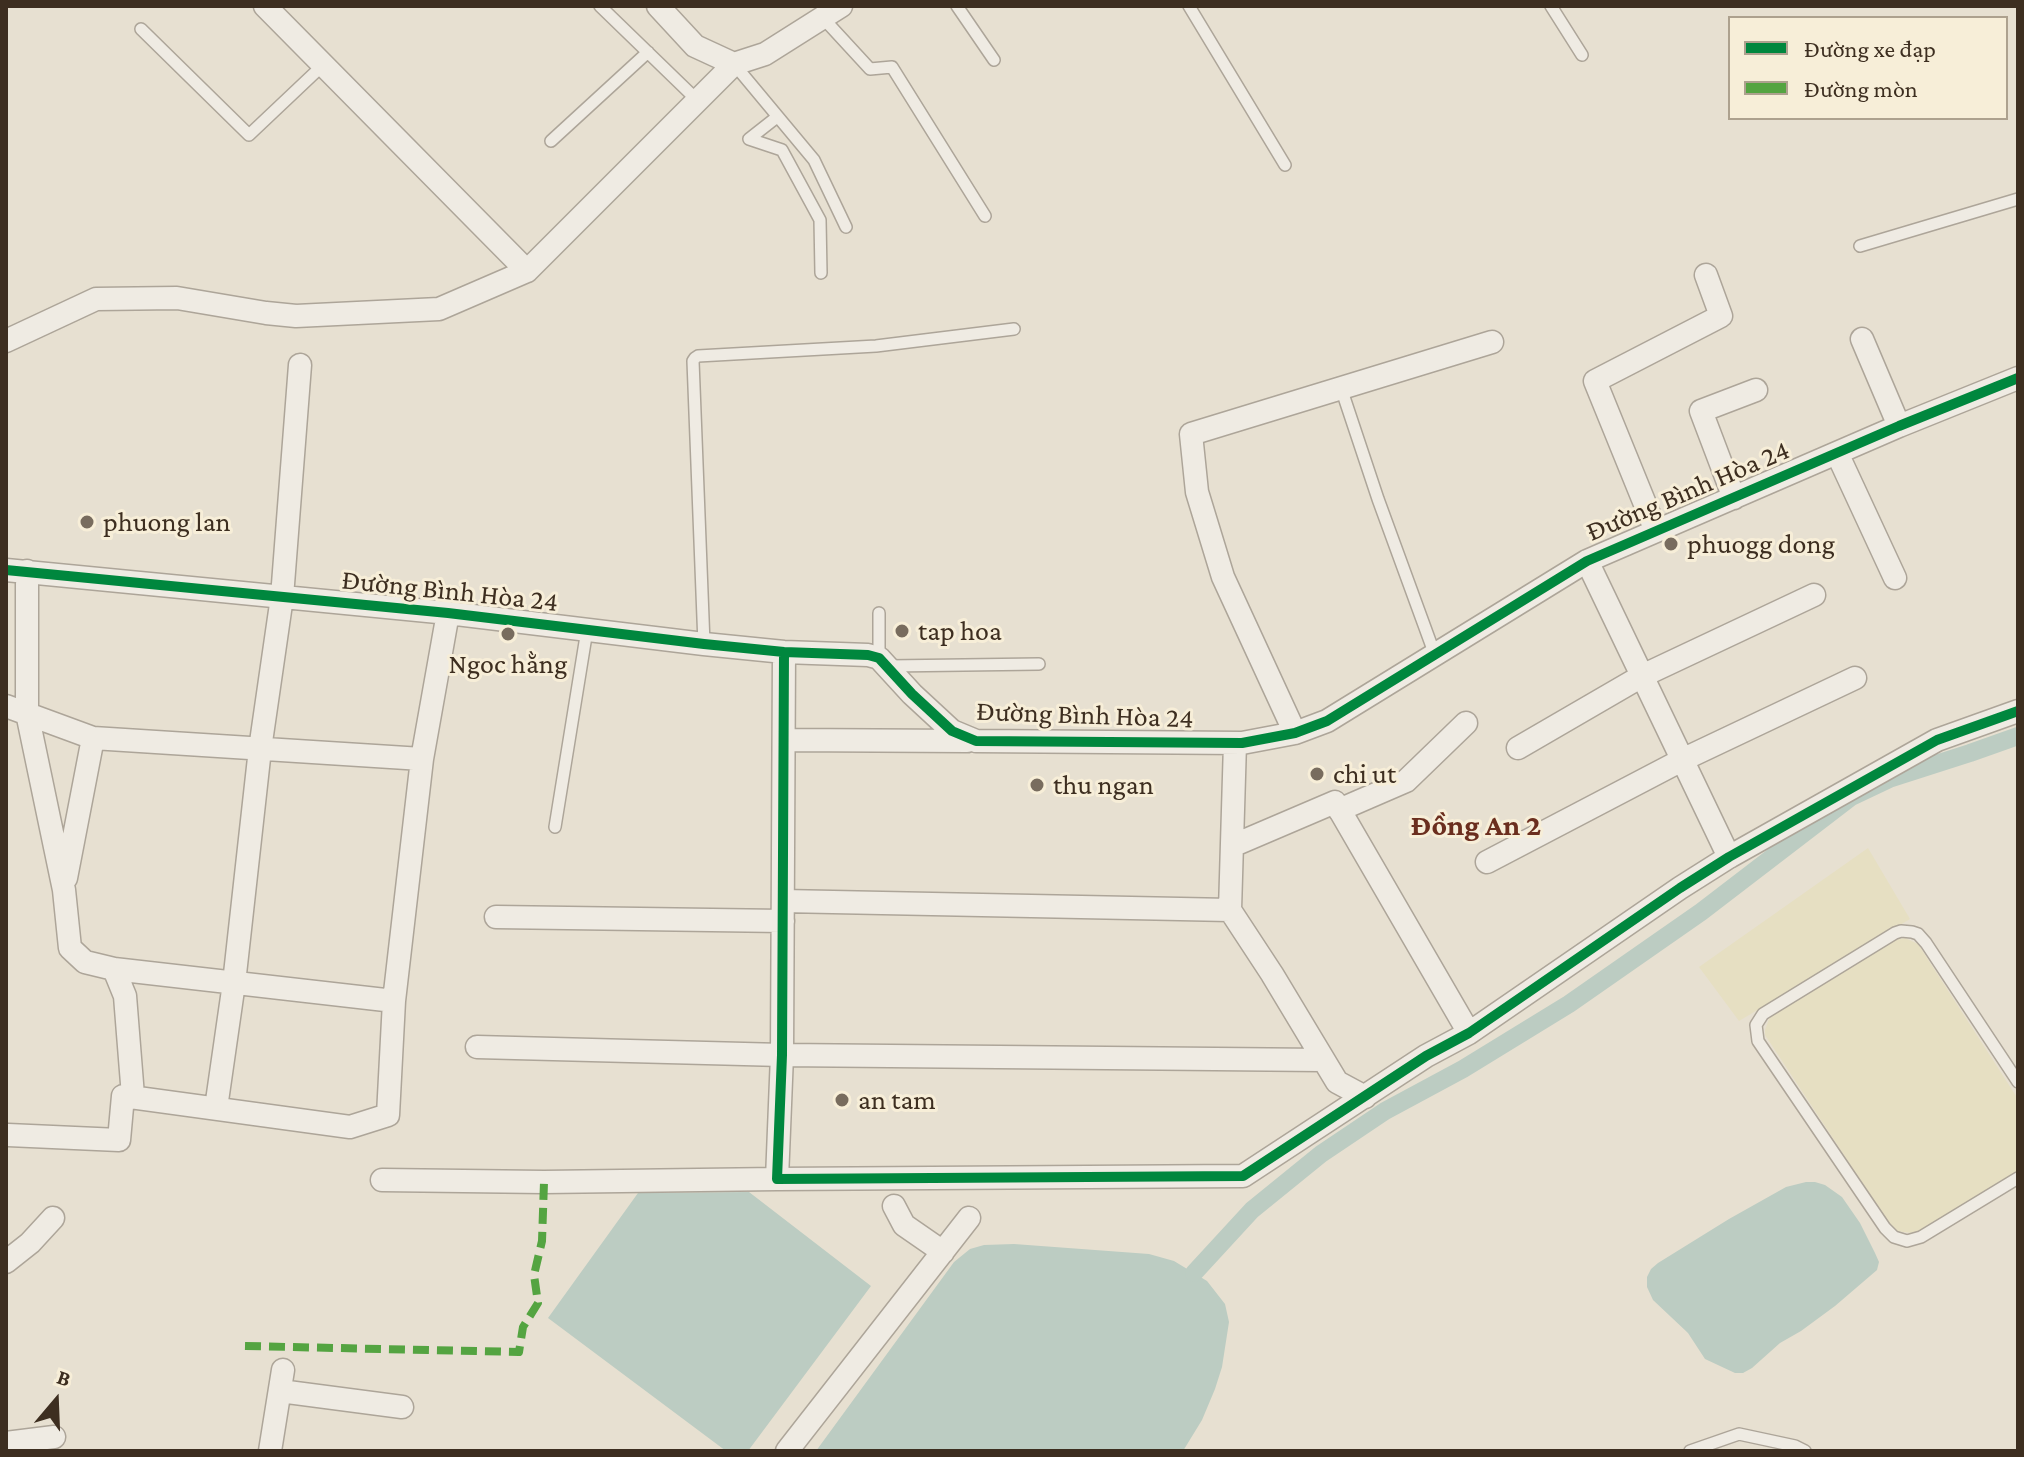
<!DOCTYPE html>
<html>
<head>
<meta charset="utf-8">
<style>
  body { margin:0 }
  #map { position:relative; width:2024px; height:1457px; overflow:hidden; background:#e7e0d1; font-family:"Crimson Pro",serif }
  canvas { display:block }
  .frame { position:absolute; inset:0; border:8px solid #3d2e20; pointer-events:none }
  .legend { position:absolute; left:1728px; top:16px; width:280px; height:104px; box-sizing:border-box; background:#f7eed8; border:2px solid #ada18e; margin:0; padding:10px 14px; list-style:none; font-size:24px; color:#3d2e20 }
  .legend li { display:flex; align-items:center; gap:16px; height:40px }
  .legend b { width:40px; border:2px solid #ada18e }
  .north { position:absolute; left:16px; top:1361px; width:80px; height:80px; -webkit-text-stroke:6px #f7eed8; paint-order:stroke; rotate:19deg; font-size:22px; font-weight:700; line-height:32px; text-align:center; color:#3d2e20 }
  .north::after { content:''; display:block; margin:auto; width:28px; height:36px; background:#3d2e20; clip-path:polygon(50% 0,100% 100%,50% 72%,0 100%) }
</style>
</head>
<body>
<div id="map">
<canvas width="2024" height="1457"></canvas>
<div class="frame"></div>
<ul class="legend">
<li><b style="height:10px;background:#00873e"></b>Đường xe đạp</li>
<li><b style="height:10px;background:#54a441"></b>Đường mòn</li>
</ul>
<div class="north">B</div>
</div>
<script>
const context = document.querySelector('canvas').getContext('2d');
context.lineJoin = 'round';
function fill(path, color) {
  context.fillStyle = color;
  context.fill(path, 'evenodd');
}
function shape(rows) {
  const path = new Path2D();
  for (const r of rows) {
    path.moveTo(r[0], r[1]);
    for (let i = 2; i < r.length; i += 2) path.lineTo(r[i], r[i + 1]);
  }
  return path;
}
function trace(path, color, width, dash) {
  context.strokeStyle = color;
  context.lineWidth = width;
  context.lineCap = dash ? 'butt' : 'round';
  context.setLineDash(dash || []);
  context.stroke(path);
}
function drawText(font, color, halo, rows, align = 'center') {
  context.font = font + ' "Crimson Pro",serif';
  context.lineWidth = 6;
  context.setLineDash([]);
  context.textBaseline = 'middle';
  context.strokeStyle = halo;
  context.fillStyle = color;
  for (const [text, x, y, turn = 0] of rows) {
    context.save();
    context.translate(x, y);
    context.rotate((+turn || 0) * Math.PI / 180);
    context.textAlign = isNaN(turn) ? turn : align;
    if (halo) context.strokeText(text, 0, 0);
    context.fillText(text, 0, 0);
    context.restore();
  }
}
fill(shape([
  [1868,848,1910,919,1739,1021,1699,967],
  [1905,938,1918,944,2018,1099,2018,1171,1919,1231,1912,1233,1896,1231,1890,1225,1765,1035,1765,1030,1769,1019,1773,1014,1895,940]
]), '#e6dfc2');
fill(shape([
  [1806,1182,1815,1182,1825,1185,1842,1197,1860,1223,1875,1253,1879,1262,1877,1270,1835,1306,1801,1331,1780,1343,1752,1368,1743,1373,1735,1373,1705,1359,1688,1333,1653,1300,1647,1287,1647,1277,1651,1269,1658,1263,1729,1219,1786,1187],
  [749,1192,871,1286,748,1451,726,1451,548,1318,638,1193],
  [1014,1244,1149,1254,1174,1261,1207,1281,1225,1304,1229,1322,1222,1367,1215,1389,1202,1420,1183,1451,816,1451,954,1262,970,1249,984,1245]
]), '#bcccc2');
trace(shape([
  [1194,1273,1252,1210,1321,1154,1385,1111,1463,1069,1569,1004,1701,912,1851,797,1889,779,1970,753,2018,736]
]), '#bcccc2', 18);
const lane = shape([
  [600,6,697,100],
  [957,6,994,60],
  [1189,6,1285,165],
  [1551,6,1582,55],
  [823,18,870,69,892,67,985,216],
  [141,29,249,135,323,65],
  [734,64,814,160,846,227],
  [777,117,749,139,782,150,820,220,821,273],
  [551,141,648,52],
  [1860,246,2018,199],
  [1341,388,1378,499,1435,655],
  [704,644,693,361,695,358,698,356,876,346,1014,329],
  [879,658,879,613],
  [889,666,1039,664],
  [555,827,587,630],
  [2018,1082,1926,943,1918,934,1912,932,1901,931,1895,933,1763,1014,1756,1025,1758,1041,1885,1228,1894,1237,1907,1241,1921,1237,2018,1178],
  [1690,1451,1739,1434,1795,1446,1805,1451]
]);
const street = shape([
  [265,6,527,271,734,64],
  [658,6,695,46,734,64,765,54,841,6],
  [1862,339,1899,426],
  [6,341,96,299,177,298,266,313,296,316,439,309,527,271],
  [1837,453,1895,578],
  [1734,498,1701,411,1756,390],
  [1656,531,1595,381,1721,316,1706,275],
  [1587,561,1729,857],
  [6,570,448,613,704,644,784,652,868,655,879,658,912,694,952,731,976,741,1242,743,1295,733,1327,721,1587,561,1899,426,2018,378],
  [27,571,27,713,64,890,70,948,85,962,114,969,394,1001],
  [784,652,782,1055,777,1179,1243,1176,1426,1056,1469,1033,1680,888,1729,857,1937,740,2018,711],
  [6,706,93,738,422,759],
  [1295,733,1223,577,1197,492,1191,434,1492,342],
  [784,740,967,741],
  [1518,748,1642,676,1814,595],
  [1339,810,1406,781,1466,723],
  [1232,846,1335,802,1469,1033],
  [1487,862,1682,760,1855,678],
  [66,878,93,738],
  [783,901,1230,910,1235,743],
  [1230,910,1272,974,1337,1082,1365,1097],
  [496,917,783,921],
  [114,969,125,996,133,1096],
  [477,1047,782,1055,1323,1060],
  [216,1108,234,983,260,749,282,597,300,365],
  [8,1135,119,1140,123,1096,350,1127,388,1115,394,1001,422,759,448,613],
  [382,1180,544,1182,777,1179],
  [894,1206,904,1225,943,1252],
  [6,1262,30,1243,53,1218],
  [280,1391,402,1407],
  [6,1443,54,1437],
  [270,1451,283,1370],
  [787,1451,969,1218]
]);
trace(lane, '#ada599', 14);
trace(street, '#ada599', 25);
trace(lane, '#efebe3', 11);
trace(street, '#efebe3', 22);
trace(shape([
  [245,1346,519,1352,523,1327,538,1303,534,1275,542,1241,544,1182]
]), '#54a441', 8, [16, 8]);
trace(shape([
  [6,570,448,613,704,644,784,652,868,655,879,658,912,694,952,731,976,741,1242,743,1295,733,1327,721,1587,561,1899,426,2018,378],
  [784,652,782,1055,777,1179,1243,1176,1426,1056,1469,1033,1680,888,1729,857,1937,740,2018,711]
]), '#00873e', 10);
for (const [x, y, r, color] of [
  [87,522,8,"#786c5e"],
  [1671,544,8,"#786c5e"],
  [902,631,8,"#786c5e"],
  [508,634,8,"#786c5e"],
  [1317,774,8,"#786c5e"],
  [1037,785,8,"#786c5e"],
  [842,1100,8,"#786c5e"]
]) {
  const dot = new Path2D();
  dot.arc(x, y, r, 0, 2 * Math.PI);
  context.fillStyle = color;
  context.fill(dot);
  trace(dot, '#f7eed8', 3);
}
drawText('28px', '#3d2e20', '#f7eed8', [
  ["Đường Bình Hòa 24",1688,491,-23],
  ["Đường Bình Hòa 24",450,591,6],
  ["Đường Bình Hòa 24",1085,715,2]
]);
drawText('28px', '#3d2e20', '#f7eed8', [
  ["phuong lan",103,522],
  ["phuogg dong",1687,544],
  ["tap hoa",918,631],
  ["Ngoc hằng",508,664,"center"],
  ["chi ut",1333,774],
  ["thu ngan",1053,785],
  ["an tam",858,1100]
], 'left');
drawText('bold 30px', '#6b2e1e', '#f7eed8', [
  ["Đồng An 2",1476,826]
]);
</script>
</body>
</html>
